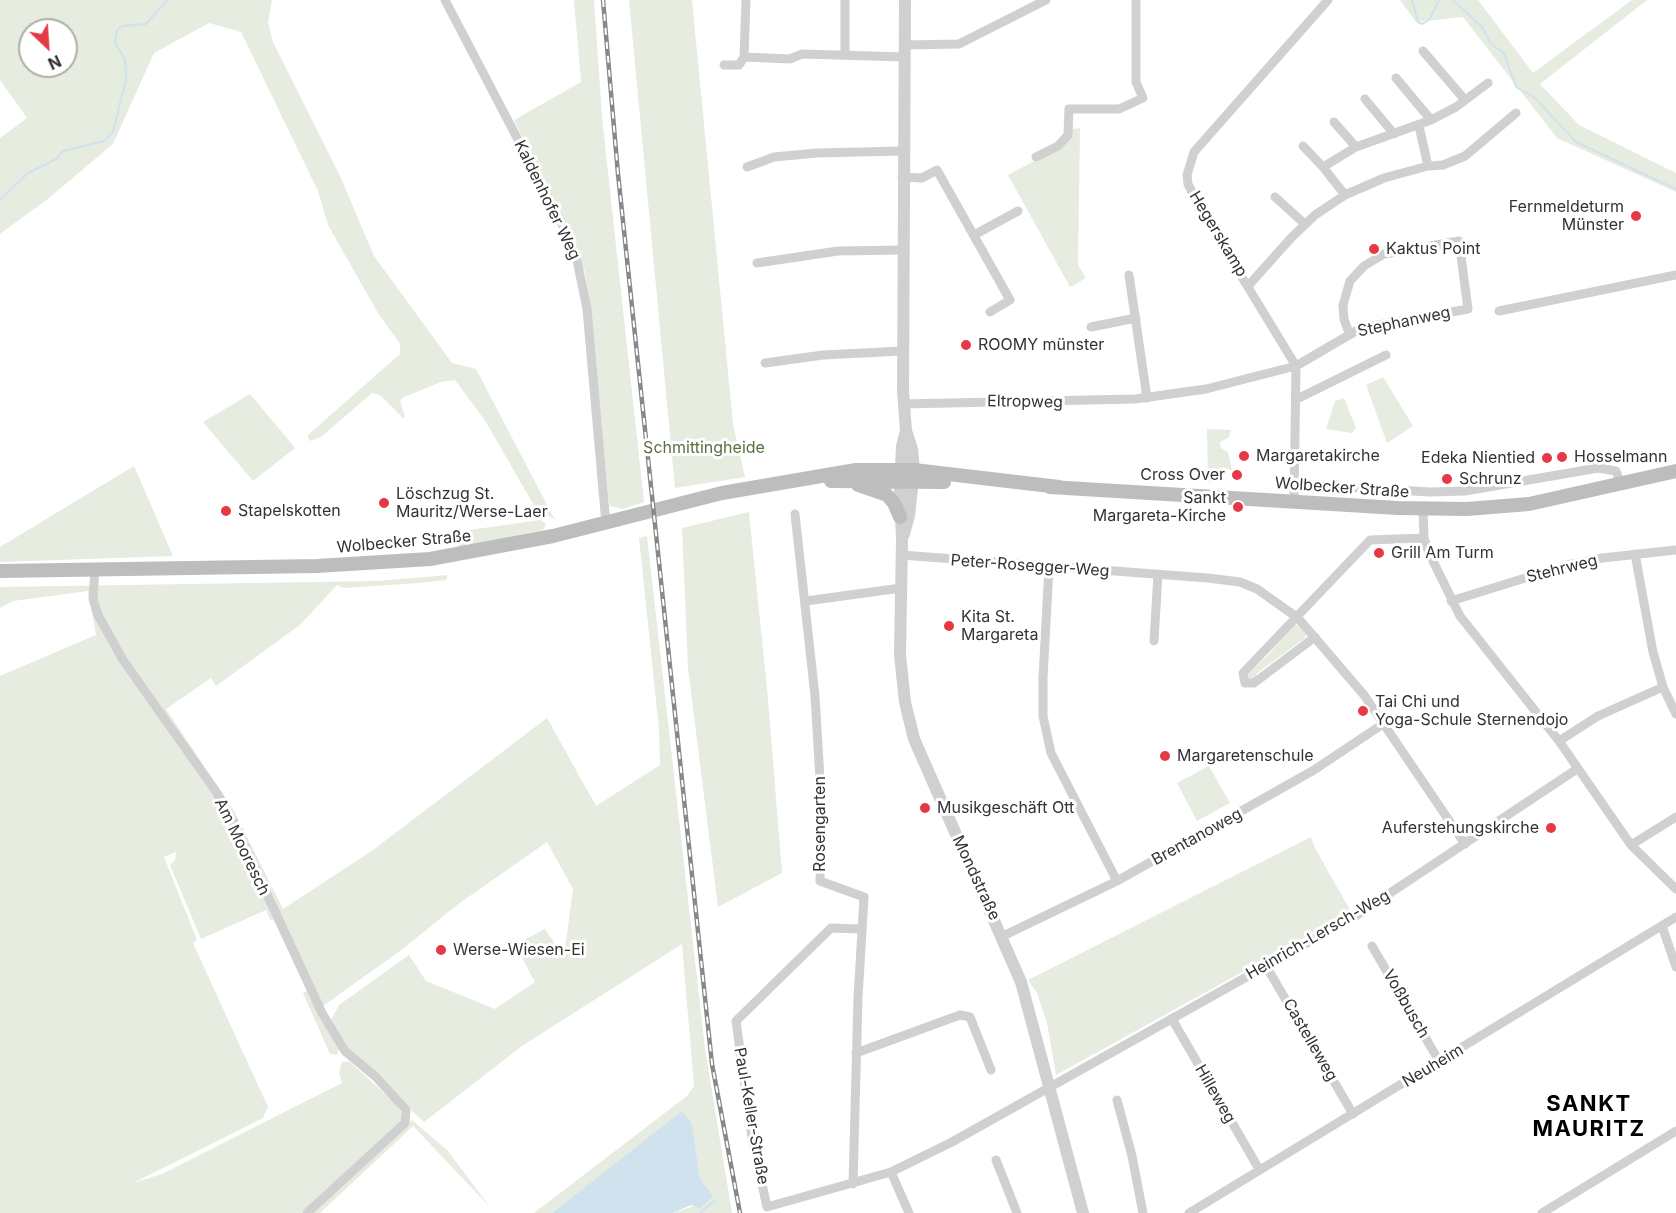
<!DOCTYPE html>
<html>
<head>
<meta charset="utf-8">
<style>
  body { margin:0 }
  #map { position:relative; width:1676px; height:1213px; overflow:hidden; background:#fff; font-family:Inter,sans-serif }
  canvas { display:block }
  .north { position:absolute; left:18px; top:18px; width:60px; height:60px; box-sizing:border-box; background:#fff; border:2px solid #adadad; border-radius:50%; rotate:155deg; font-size:16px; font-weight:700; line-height:24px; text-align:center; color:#333 }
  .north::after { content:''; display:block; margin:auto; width:21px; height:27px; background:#e63946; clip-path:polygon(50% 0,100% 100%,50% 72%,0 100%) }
</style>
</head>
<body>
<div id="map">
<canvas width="1676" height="1213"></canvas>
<div class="north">N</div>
</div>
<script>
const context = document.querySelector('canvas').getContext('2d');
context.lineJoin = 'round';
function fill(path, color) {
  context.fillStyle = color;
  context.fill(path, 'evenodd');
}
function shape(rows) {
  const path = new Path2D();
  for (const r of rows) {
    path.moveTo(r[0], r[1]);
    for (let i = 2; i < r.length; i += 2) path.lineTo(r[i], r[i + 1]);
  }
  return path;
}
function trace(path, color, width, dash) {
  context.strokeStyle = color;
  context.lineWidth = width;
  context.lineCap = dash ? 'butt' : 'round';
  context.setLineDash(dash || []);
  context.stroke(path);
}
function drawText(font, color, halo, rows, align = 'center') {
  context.font = font + ' Inter,sans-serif';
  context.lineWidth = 6;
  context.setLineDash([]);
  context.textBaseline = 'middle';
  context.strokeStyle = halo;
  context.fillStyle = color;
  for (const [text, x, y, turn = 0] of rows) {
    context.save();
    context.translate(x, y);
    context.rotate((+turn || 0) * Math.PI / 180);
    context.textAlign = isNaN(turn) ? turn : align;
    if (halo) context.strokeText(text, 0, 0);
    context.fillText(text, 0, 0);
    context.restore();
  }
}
fill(shape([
  [0,0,272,0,268,22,273,42,340,176,374,256,452,363,476,369,555,520,535,507,484,419,455,380,441,382,404,397,400,401,405,417,403,418,380,395,372,393,321,437,309,441,308,435,400,354,400,344,378,313,328,225,318,191,241,32,209,23,154,53,113,144,49,198,0,234,0,138,27,118,0,80],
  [30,30,66,30,66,66,30,66],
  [574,0,594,0,602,117,644,502,623,509,610,506,608,494,590,304,585,272,576,244,514,120,581,82],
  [629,0,692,0,733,424,745,477,675,488],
  [1400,0,1478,0,1533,73,1632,0,1647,0,1540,84,1579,125,1676,173,1676,192,1557,138,1463,17,1416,22],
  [1080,128,1078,265,1086,278,1070,287,1008,175,1059,148,1073,129],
  [1383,377,1413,426,1387,443,1366,385],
  [250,394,295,448,253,481,203,422],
  [1344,398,1356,428,1352,433,1326,429,1335,401],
  [1207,429,1231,430,1229,437,1220,442,1221,448,1228,452,1232,470,1223,467,1223,483,1208,482],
  [134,466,173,556,0,562,0,547],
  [749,512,768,699,782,873,718,907,688,668,682,528],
  [541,520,546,524,543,530,463,547,452,544,455,532],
  [647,536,705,1049,732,1213,673,1213,697,1205,705,1187,700,1179,692,1125,682,1112,552,1213,534,1213,687,1096,694,1086,682,944,522,1046,424,1122,349,1051,330,1022,339,1005,409,955,426,981,495,1009,535,982,520,954,527,948,526,939,545,929,564,957,573,889,547,842,457,905,404,948,323,1006,281,915,271,921,266,910,201,939,170,865,175,860,176,852,164,857,197,940,193,943,268,1107,263,1118,133,1183,162,1174,342,1083,339,1073,342,1062,350,1062,396,1104,401,1113,401,1122,301,1213,0,1213,0,676,96,635,88,591,13,601,0,608,0,587,378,581,448,575,446,580,419,583,344,588,337,585,301,624,216,686,211,678,166,709,234,811,283,909,373,850,547,718,596,806,660,765,659,729,639,538],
  [1293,625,1297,625,1306,633,1305,638,1256,674,1258,676,1251,680,1249,678,1248,674,1270,653],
  [1209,766,1230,803,1197,821,1177,783],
  [1311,837,1315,848,1351,912,1056,1075,1047,1023,1037,993,1028,980],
  [307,991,339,1049,337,1055,330,1054,303,993],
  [412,1120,447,1150,490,1207,413,1126,320,1213,312,1213]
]), '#e6ecdf');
fill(shape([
  [682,1111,692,1124,700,1179,713,1196,700,1208,691,1205,673,1213,552,1213]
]), '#cfe2ee');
trace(shape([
  [1412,0,1418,22,1422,24,1429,20,1439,0],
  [1453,0,1482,27,1491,44,1504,53,1516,87,1534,97,1576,142,1676,189],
  [0,200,28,173,56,159,63,151,104,141,113,132,126,79,125,59,115,43,117,30,123,26,146,24,167,0],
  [700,1213,715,1200]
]), '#cfe2ee', 2);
trace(shape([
  [445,0,561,222,577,260,587,309,606,524],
  [746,0,744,57,790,59,802,54,905,57],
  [905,45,959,44,1046,0],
  [1423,51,1465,100],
  [845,55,845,0],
  [724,65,739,65,744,57],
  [1396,78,1431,120],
  [1365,99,1394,134],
  [1334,122,1356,147],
  [1303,146,1323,167],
  [1036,157,1058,146,1068,135,1069,109,1119,109,1143,98,1136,82,1136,0],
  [1428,166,1443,165,1465,156,1516,113],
  [747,167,774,157,817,153,902,151],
  [902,177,922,178,937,170,1010,300,990,312],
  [1345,195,1323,167,1356,147,1431,120,1456,107,1488,83],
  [1275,197,1305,224],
  [974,235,1018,211],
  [757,263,838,251,902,250],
  [1129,275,1147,398],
  [1248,286,1291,238,1315,215,1345,195,1384,178,1428,166,1419,126],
  [1499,311,1676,275],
  [1091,327,1136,318],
  [765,363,823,355,903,351],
  [1297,399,1386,355],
  [903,404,1135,399,1206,389,1296,366,1361,328,1468,309,1459,241,1384,254,1364,266,1350,281,1343,305,1344,319,1349,333],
  [1294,484,1430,492,1465,491,1598,468,1616,471,1620,482],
  [1294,502,1296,366,1201,210,1188,184,1187,175,1194,152,1328,0],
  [1423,509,1424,538,1429,553,1460,616,1559,741,1631,845,1676,889],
  [795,514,815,696,821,795,820,881,864,897,858,998,853,1184],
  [1635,554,1653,652,1663,687,1676,714],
  [901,555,1208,578,1240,582,1257,589,1298,618,1364,695,1465,844],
  [1049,567,1043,678,1043,716,1051,753,1117,881],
  [95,569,93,599,98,615,123,660,217,793,234,823,322,1013,345,1051,376,1077,406,1110,405,1123,307,1213],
  [806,601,901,588],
  [1451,601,1567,565,1602,558,1676,550],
  [1315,637,1254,683,1245,683,1243,673,1370,540,1424,538],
  [1154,641,1158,574],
  [1559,741,1598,716,1663,687],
  [1631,845,1676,817],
  [1662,926,1676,967],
  [861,929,831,928,736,1021,752,1138,767,1207,891,1172,952,1142,1357,915,1577,769],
  [1003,936,1117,881,1314,770,1383,724],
  [1372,946,1439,1061],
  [1266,966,1353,1114],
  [1172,1019,1259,1169],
  [856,1053,960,1015,970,1017,991,1070],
  [1117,1100,1132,1156,1143,1213],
  [996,1160,1017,1213],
  [891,1172,909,1213],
  [1189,1213,1676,917],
  [1542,1213,1676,1131]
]), '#d0d0d0', 9);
trace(shape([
  [906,431,902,446,900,488,902,541,900,655,905,702,914,739,1021,982,1083,1213],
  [904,534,909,516,914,470,912,449,906,431,903,391,905,0]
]), '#d0d0d0', 12);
trace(shape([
  [831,481,944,482],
  [858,485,887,495,894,503,900,517],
  [1050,487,1398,508,1467,509,1529,504,1676,471],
  [0,571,317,566,430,559,553,536,722,493,856,470,914,470,1059,487]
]), '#bdbdbd', 14);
const rail = shape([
  [603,0,618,174,712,1064,740,1213]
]);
trace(rail, '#888', 4.5);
trace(rail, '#fff', 2, [7]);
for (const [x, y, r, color] of [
  [1636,216,6,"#e63946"],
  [1374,249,6,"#e63946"],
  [966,345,6,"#e63946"],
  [1244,456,6,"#e63946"],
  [1562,457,6,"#e63946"],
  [1547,458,6,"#e63946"],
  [1237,475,6,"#e63946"],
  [1447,479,6,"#e63946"],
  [384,503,6,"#e63946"],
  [1238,507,6,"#e63946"],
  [226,511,6,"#e63946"],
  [1379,553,6,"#e63946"],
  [949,626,6,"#e63946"],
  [1363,711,6,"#e63946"],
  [1165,756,6,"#e63946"],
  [925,808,6,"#e63946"],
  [1551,828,6,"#e63946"],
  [441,950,6,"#e63946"]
]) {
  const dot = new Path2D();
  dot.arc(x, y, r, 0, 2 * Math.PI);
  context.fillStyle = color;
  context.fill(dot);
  trace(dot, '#fff', 2);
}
drawText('16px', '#333', '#fff', [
  ["Kaldenhofer Weg",547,200,64],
  ["Hegerskamp",1218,234,59],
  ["Stephanweg",1404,322,-12],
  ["Eltropweg",1025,402,1],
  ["Wolbecker Straße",1342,488,4],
  ["Wolbecker Straße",404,542,-5],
  ["Peter-Rosegger-Weg",1030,566,4],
  ["Stehrweg",1562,569,-14],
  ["Rosengarten",820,824,-90],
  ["Brentanoweg",1197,837,-29],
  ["Am Mooresch",242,847,64],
  ["Mondstraße",976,878,65],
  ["Heinrich-Lersch-Weg",1318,935,-30],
  ["Voßbusch",1406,1004,60],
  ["Castelleweg",1310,1040,60],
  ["Neuheim",1433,1066,-31],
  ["Hilleweg",1215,1094,60],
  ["Paul-Keller-Straße",751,1116,80]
]);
drawText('16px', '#333', '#fff', [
  ["Fernmeldeturm",1624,207,"right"],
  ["Münster",1624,225,"right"],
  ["Kaktus Point",1386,249],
  ["ROOMY münster",978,345],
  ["Margaretakirche",1256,456],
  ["Hosselmann",1574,457],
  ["Edeka Nientied",1535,458,"right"],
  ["Cross Over",1225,475,"right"],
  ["Schrunz",1459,479],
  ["Löschzug St.",396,494],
  ["Mauritz/Werse-Laer",396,512],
  ["Sankt",1226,498,"right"],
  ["Margareta-Kirche",1226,516,"right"],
  ["Stapelskotten",238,511],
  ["Grill Am Turm",1391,553],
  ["Kita St.",961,617],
  ["Margareta",961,635],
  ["Tai Chi und",1375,702],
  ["Yoga-Schule Sternendojo",1375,720],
  ["Margaretenschule",1177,756],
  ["Musikgeschäft Ott",937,808],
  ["Auferstehungskirche",1539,828,"right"],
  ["Werse-Wiesen-Ei",453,950]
], 'left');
drawText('16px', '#56703f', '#fff', [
  ["Schmittingheide",704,448]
]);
context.letterSpacing = '1.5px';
drawText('bold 22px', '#000', '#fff', [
  ["SANKT",1589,1104],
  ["MAURITZ",1589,1129]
]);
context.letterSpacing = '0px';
</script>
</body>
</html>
